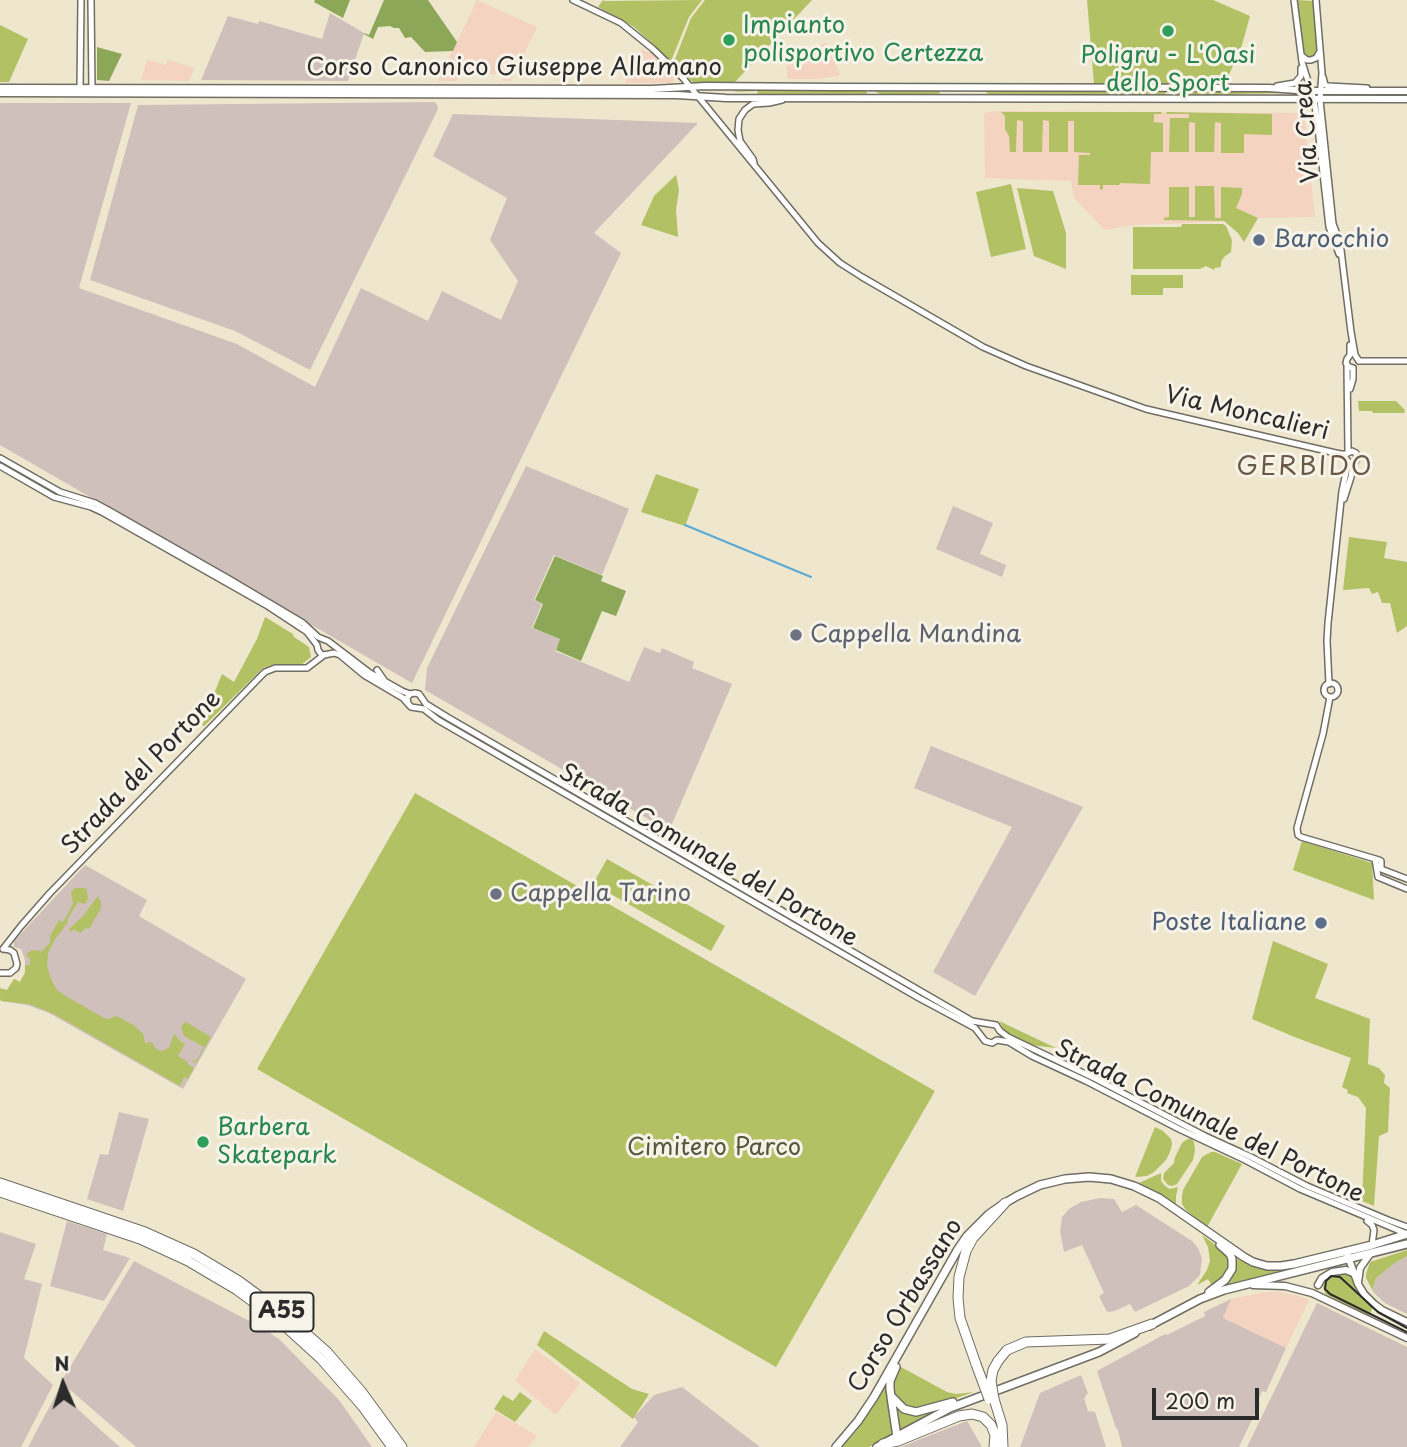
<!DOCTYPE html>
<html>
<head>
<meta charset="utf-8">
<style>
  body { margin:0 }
  #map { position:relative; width:1407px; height:1447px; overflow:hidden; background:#eee7cd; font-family:"Playpen Sans",sans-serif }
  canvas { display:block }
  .north { position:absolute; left:28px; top:1349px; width:70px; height:70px; -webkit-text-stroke:5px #f7f3e8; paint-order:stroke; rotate:357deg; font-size:19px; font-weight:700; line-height:28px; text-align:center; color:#2b2b2b }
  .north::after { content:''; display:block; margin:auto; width:24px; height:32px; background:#2b2b2b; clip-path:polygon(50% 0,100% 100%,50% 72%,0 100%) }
  .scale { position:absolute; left:1152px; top:1388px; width:107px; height:32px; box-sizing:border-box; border:4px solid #2b2b2b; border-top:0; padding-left:9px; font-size:21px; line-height:24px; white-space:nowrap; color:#2b2b2b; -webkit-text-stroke:5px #f7f3e8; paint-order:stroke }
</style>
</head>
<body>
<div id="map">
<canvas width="1407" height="1447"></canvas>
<div class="north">N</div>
<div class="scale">200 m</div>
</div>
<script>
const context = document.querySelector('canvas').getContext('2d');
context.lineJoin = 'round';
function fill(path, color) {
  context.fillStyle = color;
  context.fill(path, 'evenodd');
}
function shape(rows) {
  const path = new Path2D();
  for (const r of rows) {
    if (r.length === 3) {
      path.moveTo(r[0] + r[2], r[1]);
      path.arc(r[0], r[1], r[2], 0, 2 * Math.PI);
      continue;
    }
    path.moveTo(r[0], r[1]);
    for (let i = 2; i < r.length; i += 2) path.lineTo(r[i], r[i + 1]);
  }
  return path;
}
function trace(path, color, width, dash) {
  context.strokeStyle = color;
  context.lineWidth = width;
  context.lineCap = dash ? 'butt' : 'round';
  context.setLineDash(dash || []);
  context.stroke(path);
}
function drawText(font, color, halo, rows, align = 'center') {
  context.font = font + ' "Playpen Sans",sans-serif';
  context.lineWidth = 6;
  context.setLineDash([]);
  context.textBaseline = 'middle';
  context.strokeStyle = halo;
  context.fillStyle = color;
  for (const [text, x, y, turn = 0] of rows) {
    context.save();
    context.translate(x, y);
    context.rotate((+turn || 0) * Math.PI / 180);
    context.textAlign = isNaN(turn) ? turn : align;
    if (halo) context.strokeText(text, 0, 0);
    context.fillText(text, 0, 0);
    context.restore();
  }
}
fill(shape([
  [477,0,537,27,511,81,502,81,503,74,461,74,456,81,438,81],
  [826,43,840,74,838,76,819,79,787,79,787,63,790,59,809,59,810,49],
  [642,49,648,53,651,49,673,71,674,81,670,83,625,83],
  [147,60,166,65,168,60,195,68,189,81,141,80],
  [998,111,1304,113,1315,217,1261,218,1217,222,1133,225,1105,230,1074,198,1071,181,985,178,984,113],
  [1266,1292,1281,1292,1299,1296,1309,1300,1286,1348,1223,1318,1231,1299],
  [535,1349,580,1383,556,1415,515,1381],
  [496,1412,537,1436,528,1447,474,1447]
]), '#f4d3c0');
fill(shape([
  [330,13,364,33,348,81,201,80,228,16,258,24,259,21,322,39],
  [434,102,437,104,438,109,310,370,235,331,90,280,138,105],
  [0,103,131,103,79,288,237,344,315,387,361,288,428,321,442,291,501,320,518,281,490,240,507,198,433,156,453,114,698,123,594,233,621,253,412,683,0,445],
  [526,466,629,509,602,575,554,555,534,600,542,604,532,628,560,639,555,651,629,682,644,647,660,653,662,648,694,662,692,668,732,684,669,831,425,690,427,668],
  [953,506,993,523,980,554,1006,565,1002,577,936,549],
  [931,746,1083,807,975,996,933,972,1012,827,914,788],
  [85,865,147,900,139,916,246,979,183,1089,49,1013,27,1005,1,1001,14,979,20,982,25,972,25,960,21,949,14,947,14,941],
  [119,1112,149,1119,123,1211,87,1199,100,1154,108,1155],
  [1100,1198,1114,1199,1122,1212,1136,1205,1192,1241,1198,1248,1202,1258,1200,1275,1189,1286,1135,1312,1130,1304,1115,1311,1107,1312,1099,1296,1104,1293,1082,1245,1064,1252,1060,1231,1062,1217,1069,1209,1081,1202],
  [67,1221,107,1234,103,1250,130,1258,104,1301,50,1286],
  [0,1232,36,1244,24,1279,42,1284,24,1358,53,1385,21,1447,0,1447],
  [1407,1256,1407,1314,1385,1303,1374,1293,1373,1288,1376,1278,1395,1263],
  [134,1261,259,1326,279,1339,339,1400,372,1447,136,1447,61,1382],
  [1231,1299,1223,1318,1286,1348,1266,1392,1262,1391,1258,1402,1260,1403,1239,1447,1122,1447,1118,1430,1116,1428,1097,1371,1165,1334,1167,1335,1205,1316,1204,1312],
  [1317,1303,1407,1347,1407,1447,1247,1447],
  [1081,1375,1088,1393,1084,1398,1088,1411,1095,1412,1106,1447,1020,1447,1040,1393],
  [682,1387,760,1447,620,1447,638,1422,634,1417,654,1395],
  [58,1391,106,1435,120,1447,28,1447],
  [967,1421,982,1447,900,1447]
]), '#d0c0bc');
fill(shape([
  [603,0,605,1,702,0,689,17,671,61,634,27,598,7],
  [705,0,812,0,734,83,695,83,691,81,674,62,691,18],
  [1087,0,1213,0,1250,16,1242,45,1225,84,1094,84],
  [1297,0,1314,1,1317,52,1317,55,1310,59,1303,54],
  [0,25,28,39,9,82,0,82],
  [742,90,865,90,869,96,758,95,757,91,733,92],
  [873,90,938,90,940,92,938,96,883,96],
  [984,90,1163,91,1166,93,1163,96,990,96],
  [1177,91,1270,91,1296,93,1235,94,1224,96,1177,96,1175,94],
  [1001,112,1161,112,1162,114,1154,114,1154,122,1163,123,1163,152,1151,152,1150,184,1120,183,1119,185,1103,185,1103,189,1100,190,1100,185,1078,185,1079,155,1090,155,1090,153,1074,152,1074,121,1068,121,1068,152,1049,152,1049,121,1043,120,1042,152,1023,152,1023,121,1017,120,1016,152,1010,152,1009,136,1005,129,1005,116],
  [1167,112,1272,114,1272,135,1244,134,1244,153,1221,153,1221,123,1215,122,1214,152,1195,152,1195,123,1189,122,1189,152,1169,152,1170,118,1189,118,1189,114,1166,114],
  [676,175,679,190,676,210,678,237,641,225,654,196],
  [1011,184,1026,249,991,257,976,192],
  [1195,186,1214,186,1215,218,1221,218,1221,187,1242,188,1242,194,1236,208,1258,218,1244,242,1238,233,1224,221,1164,220,1164,218,1169,217,1169,187,1189,187,1189,217,1195,217],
  [1017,188,1053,191,1066,233,1066,269,1034,256],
  [1182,224,1223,224,1226,226,1232,240,1231,252,1224,257,1221,262,1221,267,1215,268,1214,270,1206,266,1200,269,1133,269,1133,227,1181,227],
  [1131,275,1183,275,1183,288,1163,288,1163,295,1131,295],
  [1358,401,1396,401,1405,410,1404,413,1373,413,1372,411,1359,411],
  [656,474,699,489,685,526,641,512],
  [1349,537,1387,542,1384,558,1407,562,1407,626,1397,633,1390,603,1382,603,1378,592,1372,594,1369,588,1343,590],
  [265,617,293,634,294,637,309,647,311,657,301,665,274,664,263,668,204,726,202,725,212,707,216,699,213,696,222,674,234,682,257,639],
  [415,793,935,1091,776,1367,257,1069],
  [1302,841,1372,863,1374,900,1293,870],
  [678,845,815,925,791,914,676,848],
  [607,859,725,926,711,951,593,884],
  [75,888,84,888,87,890,88,899,85,904,78,902,67,920,68,922,54,941,48,953,47,966,51,979,57,990,64,995,104,1018,108,1019,117,1016,135,1026,143,1034,145,1043,152,1042,153,1045,158,1050,162,1051,169,1048,174,1034,180,1041,185,1044,178,1056,188,1062,187,1064,194,1068,188,1079,184,1077,180,1086,54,1014,29,1004,1,1001,0,999,0,988,7,990,14,979,20,982,25,973,25,965,30,965,30,959,26,954,32,950,42,951,50,943,50,936,59,920,63,922,69,912,73,903,71,892],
  [98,896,101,902,101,908,89,929,86,928,80,933,74,929,71,932,69,929,83,916],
  [1273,941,1328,964,1315,998,1370,1019,1368,1064,1379,1068,1385,1075,1384,1083,1390,1088,1388,1132,1379,1136,1374,1206,1362,1201,1366,1108,1358,1097,1347,1093,1348,1090,1342,1087,1351,1058,1297,1038,1252,1019],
  [999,1021,1056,1048,1030,1045,1006,1033],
  [186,1022,211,1037,196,1063,192,1061,193,1060,196,1061,204,1047,184,1036,181,1027,183,1024],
  [1155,1127,1163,1131,1171,1139,1172,1144,1170,1152,1166,1160,1154,1172,1147,1176,1135,1177],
  [1191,1138,1194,1142,1195,1150,1193,1160,1177,1184,1172,1186,1168,1185,1163,1179,1164,1173,1174,1163,1175,1157,1182,1143,1186,1140],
  [1211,1152,1215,1152,1242,1164,1207,1227,1186,1210,1182,1204,1182,1196,1183,1190,1202,1157],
  [1161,1173,1161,1181,1165,1186,1170,1189,1178,1187,1176,1196,1176,1207,1139,1183],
  [1202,1235,1217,1246,1229,1257,1229,1268,1224,1278,1212,1286,1208,1279,1197,1285,1207,1270,1210,1261,1208,1247],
  [1407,1250,1407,1256,1395,1263,1376,1278,1373,1288,1374,1293,1366,1278,1366,1274,1370,1262],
  [1235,1257,1243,1262,1263,1270,1285,1271,1229,1285,1226,1282],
  [1344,1272,1350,1275,1364,1298,1373,1307,1369,1316,1327,1295,1325,1293,1323,1287,1325,1279,1335,1274],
  [544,1331,632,1389,649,1394,633,1419,537,1345],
  [899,1366,947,1392,956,1394,974,1392,925,1409,908,1409,894,1397,893,1377],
  [886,1381,895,1434,869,1447,842,1447,858,1429],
  [520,1392,532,1401,515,1422,494,1409,503,1395,513,1401],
  [894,1405,902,1411,944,1408,898,1432]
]), '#b2c163');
fill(shape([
  [315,0,350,0,343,18,314,2],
  [384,0,428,0,457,42,453,51,425,52,411,37,405,38,399,28,394,28,390,26,378,27,373,39,364,34,364,33,369,35],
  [97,47,122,54,109,81,97,80],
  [555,556,603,576,601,581,626,591,616,616,602,611,581,661,556,650,560,639,533,628,543,604,535,600]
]), '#8da759');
trace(shape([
  [685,525,811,577]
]), '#5aaad4', 2);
const tertiary = shape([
  [91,0,92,91],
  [573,0,621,23,653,49,683,78,818,243,840,263,862,277,983,347,1026,366,1146,409,1340,454,1346,454,1352,451,1356,453,1357,459,1355,462,1350,463,1340,454],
  [1294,0,1302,62,1314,100,1317,119,1329,227,1339,254],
  [1316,0,1322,73,1320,100,1333,224,1340,242,1351,332,1355,355,1359,361],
  [1302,56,1307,60,1311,60,1316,58,1319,53],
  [1323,77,1325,85,1328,86,1367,88],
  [1277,86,1295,83,1301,76,1301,68],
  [80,88,81,0],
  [754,163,753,159,740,141,738,130,739,119,745,110,753,104,769,103,782,100],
  [1350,345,1350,355,1347,359,1346,363,1349,367,1353,368],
  [1359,361,1407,361],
  [1347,365,1348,451],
  [1350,389,1353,379,1353,368],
  [0,458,60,492,95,503,108,510,229,579,303,623,318,637,328,641,370,673,402,691,410,694],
  [0,466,54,497,91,507,102,512,266,605,307,632,317,645,318,650,321,654,324,655,334,653,340,655,364,675,403,698,411,707,424,709,438,720,533,775,919,998,975,1028,985,1041,992,1043,997,1040,1009,1042,1032,1056,1086,1081,1179,1129,1245,1160,1300,1189,1407,1234],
  [1344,499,1351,477,1353,463],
  [377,670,384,680],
  [1331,690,7],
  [1329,684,1327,641,1328,623,1342,491,1348,463],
  [1330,697,1323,734,1297,828,1298,835,1301,837,1379,860,1381,861,1381,869,1407,879],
  [408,703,407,698,410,694,415,693,419,694,426,704,447,717,972,1021,996,1025,1000,1031,1008,1037,1096,1079,1205,1136,1251,1157,1307,1186,1388,1220,1407,1227],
  [1375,859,1378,877,1407,889],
  [3,949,21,926,50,893,259,678,265,672,275,668,307,668,324,655],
  [0,973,10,973,16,968,17,964,14,953,10,950,4,949],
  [1367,1221,1372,1225,1374,1230,1372,1245]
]);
const secondary = shape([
  [0,88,652,89,705,86,833,87,1269,88,1311,91,1407,91],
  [0,93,677,95,726,98,1407,99],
  [1346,1251,1358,1284,1364,1294,1374,1304,1382,1310,1407,1322],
  [1358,1282,1360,1268,1370,1254],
  [1253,1285,1285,1286,1312,1293,1407,1338],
  [1318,1285,1322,1278,1332,1272,1346,1270,1353,1273]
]);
const primary = shape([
  [1209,1292,1225,1280,1232,1269,1232,1259,1230,1254,1220,1245],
  [1149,1326,1200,1299,1224,1290,1407,1244],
  [896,1367,890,1381,890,1389,891,1396,904,1409,916,1412,953,1402],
  [891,1397,897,1437],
  [836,1447,858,1421,874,1397,958,1249,967,1236,989,1214,1005,1203,1017,1196,1040,1185,1065,1179,1089,1177,1111,1179,1134,1186,1159,1198,1244,1257,1253,1262,1267,1266,1281,1266,1294,1264,1372,1245,1407,1234],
  [877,1447,950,1408,1099,1352,1135,1333]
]);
const motorway = shape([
  [0,1183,145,1232,194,1254,239,1281,285,1315,327,1352,361,1391,402,1447],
  [0,1192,140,1239,188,1261,237,1290,278,1320,321,1359,363,1407,392,1447],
  [998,1361,1007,1350,1026,1342,1110,1339,1152,1324],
  [976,1364,960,1318,958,1298,959,1277,966,1251,973,1238,1005,1203],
  [994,1399,1002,1425,1003,1447],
  [883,1444,898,1441,959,1416,972,1414,983,1417,991,1425,995,1435,994,1447]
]);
trace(tertiary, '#6f6d64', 8);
trace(secondary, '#6f6d64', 9);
trace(primary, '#6f6d64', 10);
trace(motorway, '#6f6d64', 11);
trace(tertiary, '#fff', 5);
trace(secondary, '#fff', 6);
trace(primary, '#fff', 7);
trace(motorway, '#fff', 9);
trace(shape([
  [1407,1328,1378,1312,1340,1277,1331,1276,1326,1281,1325,1289,1330,1294,1407,1332]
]), '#2b2b2b', 2);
const motorwayBridge = shape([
  [976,1364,989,1399],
  [994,1399,991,1381,993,1370,998,1361]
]);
trace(motorwayBridge, '#6f6d64', 11, []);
trace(motorwayBridge, '#fff', 9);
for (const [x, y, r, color] of [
  [1168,31,7,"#2e9e5b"],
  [729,40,7,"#2e9e5b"],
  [1259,240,7,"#5c6f8a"],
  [796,635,7,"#6b7280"],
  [496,894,7,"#6b7280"],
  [1321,923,7,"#5c6f8a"],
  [203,1142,7,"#2e9e5b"]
]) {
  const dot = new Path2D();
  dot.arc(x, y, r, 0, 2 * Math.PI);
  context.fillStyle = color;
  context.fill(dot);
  trace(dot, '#f7f3e8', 2.5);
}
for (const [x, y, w] of [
  [282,1312,63]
]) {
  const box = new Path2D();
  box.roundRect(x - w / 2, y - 19.5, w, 39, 5);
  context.fillStyle = '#f7f3e8';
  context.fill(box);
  trace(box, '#2b2b2b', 2);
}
drawText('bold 23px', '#2b2b2b', null, [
  ["A55",282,1312]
]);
drawText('24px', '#27864d', '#f7f3e8', [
  ["Impianto",743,26],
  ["polisportivo Certezza",743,54],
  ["Poligru - L'Oasi",1168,56,"center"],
  ["dello Sport",1168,84,"center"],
  ["Barbera",217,1128],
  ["Skatepark",217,1156]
], 'left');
drawText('24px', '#2b2b2b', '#f7f3e8', [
  ["Corso Canonico Giuseppe Allamano",514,68],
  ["Via Crea",1308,132,-94],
  ["Via Moncalieri",1247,414,13],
  ["Strada del Portone",142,773,-46],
  ["Strada Comunale del Portone",708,856,30],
  ["Strada Comunale del Portone",1209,1122,26],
  ["Corso Orbassano",906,1306,-59]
]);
drawText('24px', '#4e5e75', '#f7f3e8', [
  ["Barocchio",1273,240],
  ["Poste Italiane",1307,923,"right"]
], 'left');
drawText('24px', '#5b616d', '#f7f3e8', [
  ["Cappella Mandina",810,635],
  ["Cappella Tarino",510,894]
], 'left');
drawText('24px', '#54583c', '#f7f3e8', [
  ["Cimitero Parco",714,1148]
]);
context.letterSpacing = '2px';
drawText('26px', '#6b5845', '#f7f3e8', [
  ["GERBIDO",1305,468]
]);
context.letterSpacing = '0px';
</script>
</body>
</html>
